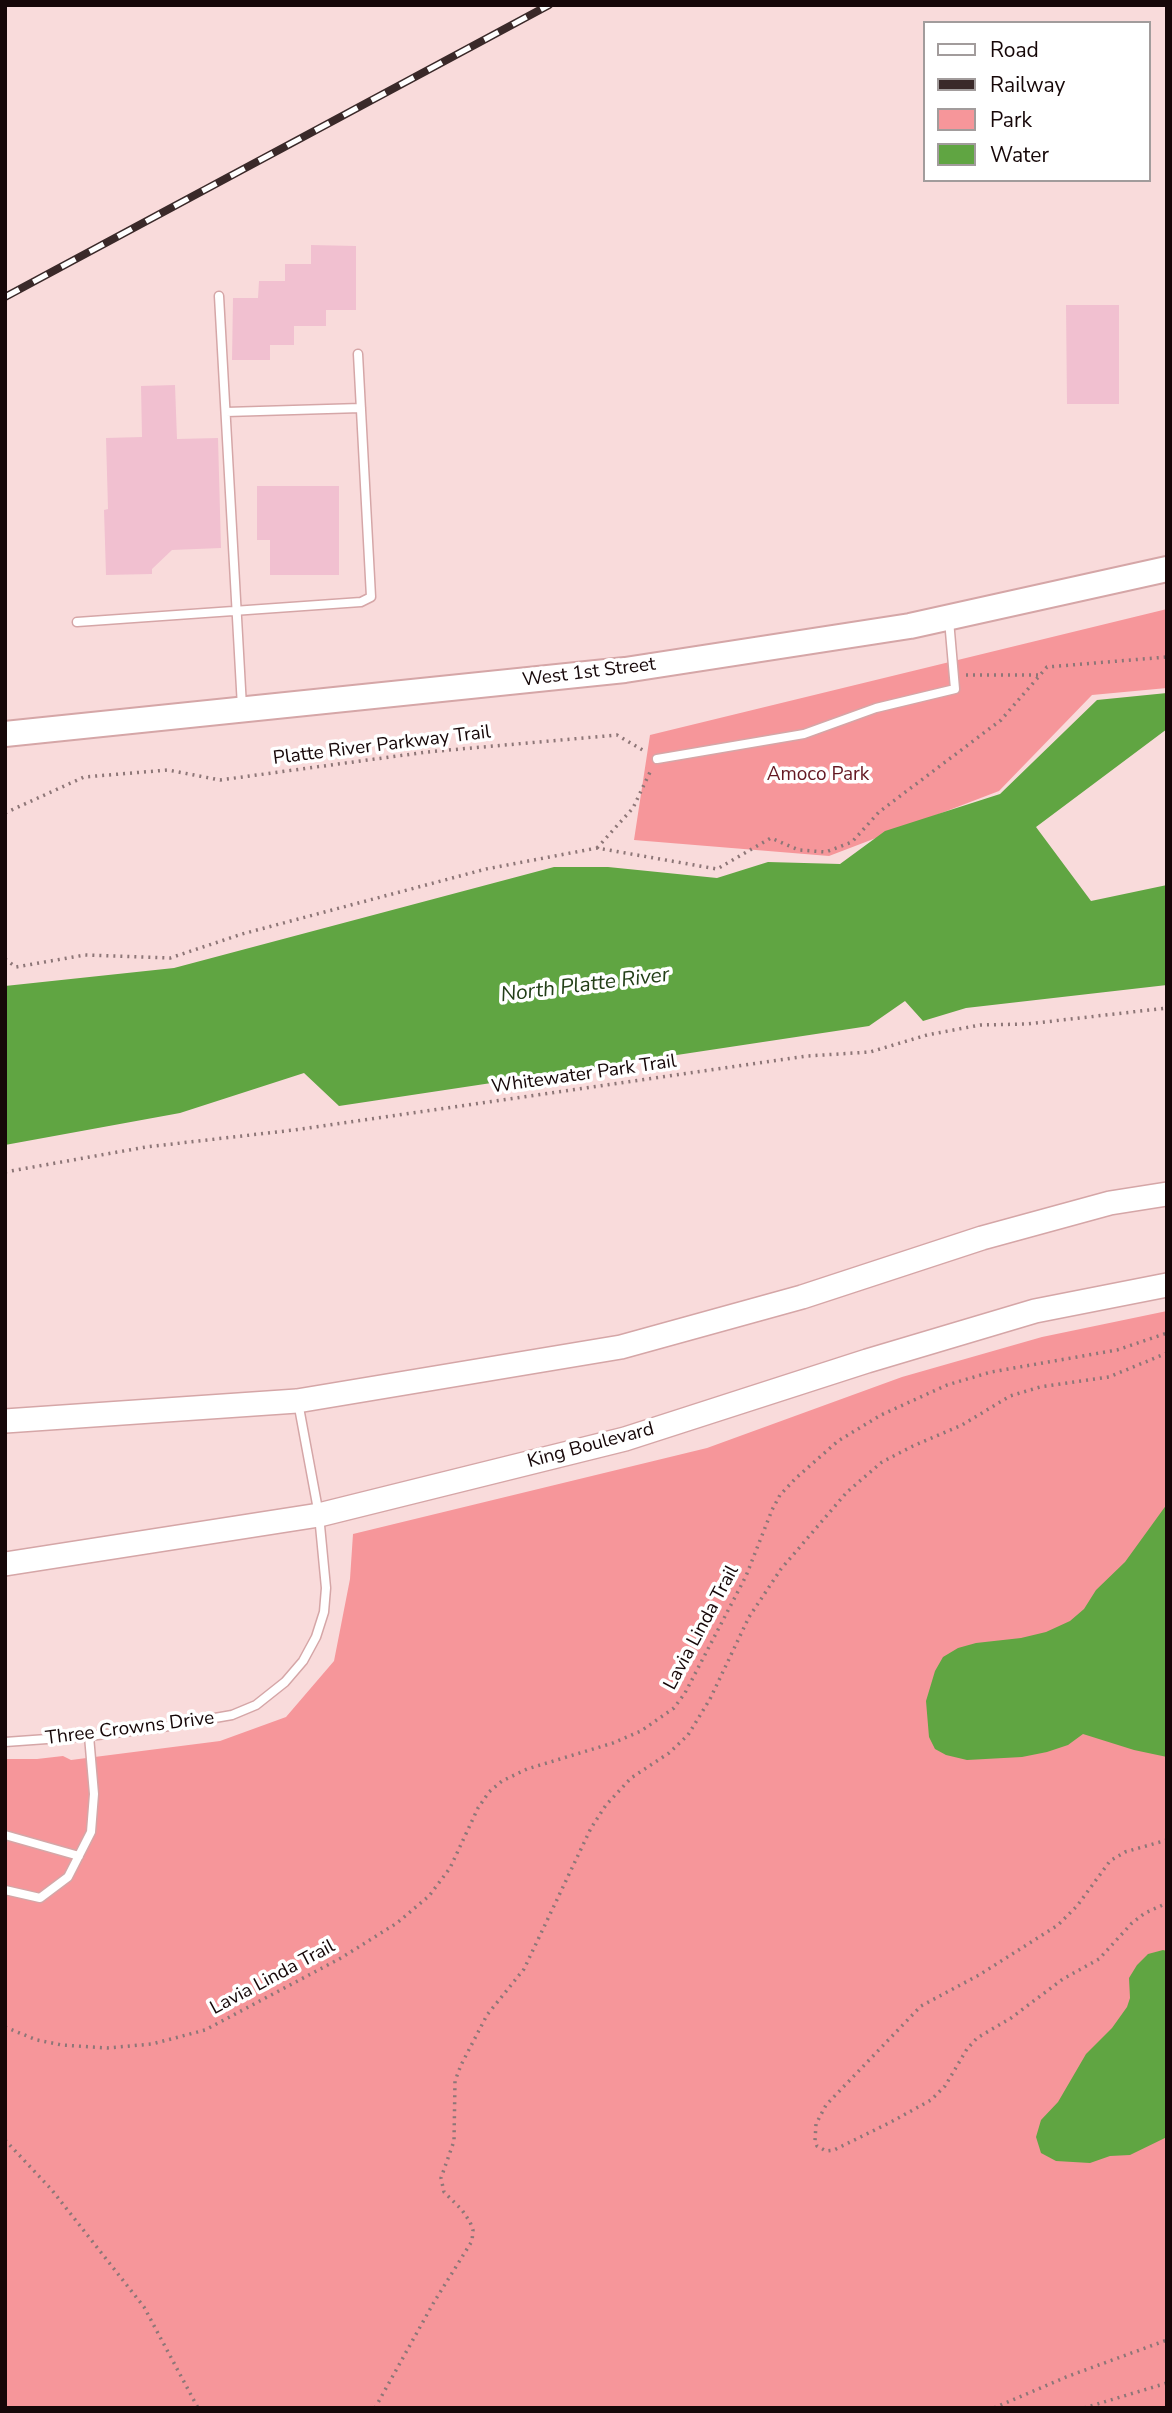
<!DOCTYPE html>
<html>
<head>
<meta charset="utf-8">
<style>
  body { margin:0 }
  #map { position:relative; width:1172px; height:2413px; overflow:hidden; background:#f9dbdb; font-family:"Nunito Sans",sans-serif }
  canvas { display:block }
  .frame { position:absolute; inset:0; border:7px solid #160708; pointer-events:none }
  .legend { position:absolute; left:923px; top:21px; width:228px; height:161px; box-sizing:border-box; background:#fff; border:2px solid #a29c9c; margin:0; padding:9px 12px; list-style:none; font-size:21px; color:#160708 }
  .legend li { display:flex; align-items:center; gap:14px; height:35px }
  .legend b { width:35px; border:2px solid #a29c9c }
</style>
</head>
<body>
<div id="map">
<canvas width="1172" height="2413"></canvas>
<div class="frame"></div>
<ul class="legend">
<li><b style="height:9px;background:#fff"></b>Road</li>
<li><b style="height:9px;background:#3a2929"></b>Railway</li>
<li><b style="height:19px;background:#f6969a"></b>Park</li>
<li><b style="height:19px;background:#60a542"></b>Water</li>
</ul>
</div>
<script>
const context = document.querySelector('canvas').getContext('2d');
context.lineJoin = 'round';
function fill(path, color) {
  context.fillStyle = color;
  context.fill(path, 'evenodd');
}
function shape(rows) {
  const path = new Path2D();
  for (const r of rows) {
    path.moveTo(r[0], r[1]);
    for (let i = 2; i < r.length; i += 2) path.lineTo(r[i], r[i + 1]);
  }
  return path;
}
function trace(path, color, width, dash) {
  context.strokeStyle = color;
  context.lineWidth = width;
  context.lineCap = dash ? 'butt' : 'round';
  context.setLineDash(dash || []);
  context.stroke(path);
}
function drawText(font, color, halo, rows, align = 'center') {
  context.font = font + ' "Nunito Sans",sans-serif';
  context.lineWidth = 7;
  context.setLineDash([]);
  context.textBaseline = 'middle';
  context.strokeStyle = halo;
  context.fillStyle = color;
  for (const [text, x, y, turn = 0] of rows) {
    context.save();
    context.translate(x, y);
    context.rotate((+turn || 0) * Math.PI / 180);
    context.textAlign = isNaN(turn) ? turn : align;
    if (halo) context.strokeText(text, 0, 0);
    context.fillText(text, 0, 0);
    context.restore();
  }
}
fill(shape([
  [1167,609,1167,688,1092,695,999,791,829,856,634,840,650,735],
  [1167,1311,1167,2408,5,2408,5,1759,37,1759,63,1756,71,1760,220,1741,286,1717,334,1661,350,1579,353,1534,707,1448,902,1377,1042,1337]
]), '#f6969a');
fill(shape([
  [1167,693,1167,729,1036,827,1091,901,1167,885,1167,985,966,1008,923,1021,905,1001,869,1026,339,1106,304,1073,180,1113,5,1145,5,986,174,968,554,867,608,867,717,878,768,862,840,864,885,831,1000,794,1097,700],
  [1167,1504,1167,1757,1134,1750,1083,1734,1068,1745,1047,1752,1022,1757,967,1760,946,1755,935,1749,929,1737,926,1701,935,1671,943,1657,958,1648,976,1643,1021,1638,1046,1632,1070,1621,1084,1609,1096,1590,1125,1562],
  [1163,1950,1167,1951,1167,2137,1130,2155,1110,2156,1090,2163,1056,2161,1041,2153,1036,2137,1041,2120,1058,2102,1086,2054,1112,2028,1127,2007,1130,1998,1129,1978,1137,1965,1148,1954]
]), '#60a542');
fill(shape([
  [311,245,356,246,356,310,326,310,326,326,294,326,294,345,270,345,270,360,232,360,233,298,258,298,259,281,285,281,285,264,311,264],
  [1066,305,1119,305,1119,404,1067,404],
  [175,385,177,439,218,438,221,548,172,550,152,569,152,574,106,575,104,510,108,509,106,438,142,437,141,386],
  [257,486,339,486,339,575,270,575,270,540,257,540]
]), '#f1c0d0');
const lane = shape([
  [219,296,242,707],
  [226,412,361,408],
  [77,622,361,602,371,597,358,354],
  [657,759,804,734,876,708,955,689,949,620],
  [5,1742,89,1736,157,1728,232,1715,256,1705,285,1682,303,1661,316,1637,324,1612,326,1588,319,1515,298,1402],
  [5,1835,79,1856],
  [5,1890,40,1898,68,1877,91,1832,94,1794,89,1736]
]);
const secondary = shape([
  [5,1421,297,1401,621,1347,802,1297,982,1238,1110,1203,1167,1194],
  [5,1564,319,1515,625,1439,867,1361,1035,1311,1167,1285]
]);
const primary = shape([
  [5,734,625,670,910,626,1167,569]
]);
trace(lane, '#d5a6a7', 11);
trace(secondary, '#d5a6a7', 26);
trace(primary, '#d5a6a7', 28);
trace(shape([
  [966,675,1039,675],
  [5,813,84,777,168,770,220,780,427,752,617,735,646,752],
  [597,848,633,808,651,770],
  [5,959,16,967,85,955,170,958,242,934,486,869,597,848,717,869,771,838,799,850,826,852,852,842,879,812,1001,720,1047,667,1167,657],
  [5,1172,146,1147,294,1130,807,1056,870,1052,927,1035,980,1025,1027,1024,1167,1008],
  [1167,1840,1125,1852,1110,1861,1077,1906,1058,1925,979,1975,921,2006,826,2105,816,2124,815,2141,817,2146,826,2151,834,2150,891,2122,931,2100,945,2086,967,2049,977,2038,1011,2018,1063,1979,1099,1959,1132,1923,1145,1913,1167,1903],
  [5,2027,37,2040,62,2045,107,2048,152,2044,205,2030,341,1958,397,1923,429,1896,450,1868,478,1808,489,1792,502,1781,527,1769,613,1743,641,1731,674,1708,685,1693,746,1576,772,1510,780,1495,796,1478,838,1441,881,1415,947,1385,991,1372,1117,1350,1167,1333],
  [5,2140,51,2189,144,2307,198,2408],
  [375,2408,434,2302,472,2241,473,2230,470,2222,462,2210,444,2192,441,2178,454,2141,455,2081,461,2065,487,2015,524,1969,591,1828,606,1805,631,1778,669,1753,688,1735,710,1699,749,1617,781,1569,847,1492,882,1462,913,1446,962,1425,1010,1396,1040,1387,1109,1377,1167,1353],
  [994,2408,1066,2377,1167,2340],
  [1084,2408,1167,2383]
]), '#8d7677', 3.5, [2, 5]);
trace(lane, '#fff', 8);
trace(secondary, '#fff', 23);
trace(primary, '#fff', 24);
const rail = shape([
  [5,297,549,5]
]);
trace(rail, '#3a2929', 8);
trace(rail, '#fff', 5, [16]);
drawText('19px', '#160708', '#fff', [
  ["West 1st Street",589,673,-7],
  ["Platte River Parkway Trail",382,746,-7],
  ["Whitewater Park Trail",584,1075,-8],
  ["King Boulevard",591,1446,-15],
  ["Lavia Linda Trail",702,1628,-62],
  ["Three Crowns Drive",130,1729,-7],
  ["Lavia Linda Trail",273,1978,-28]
]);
drawText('19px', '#641822', '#fff', [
  ["Amoco Park",818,775]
]);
drawText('italic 21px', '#233f18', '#fff', [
  ["North Platte River",585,986,-7]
]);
</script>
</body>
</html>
